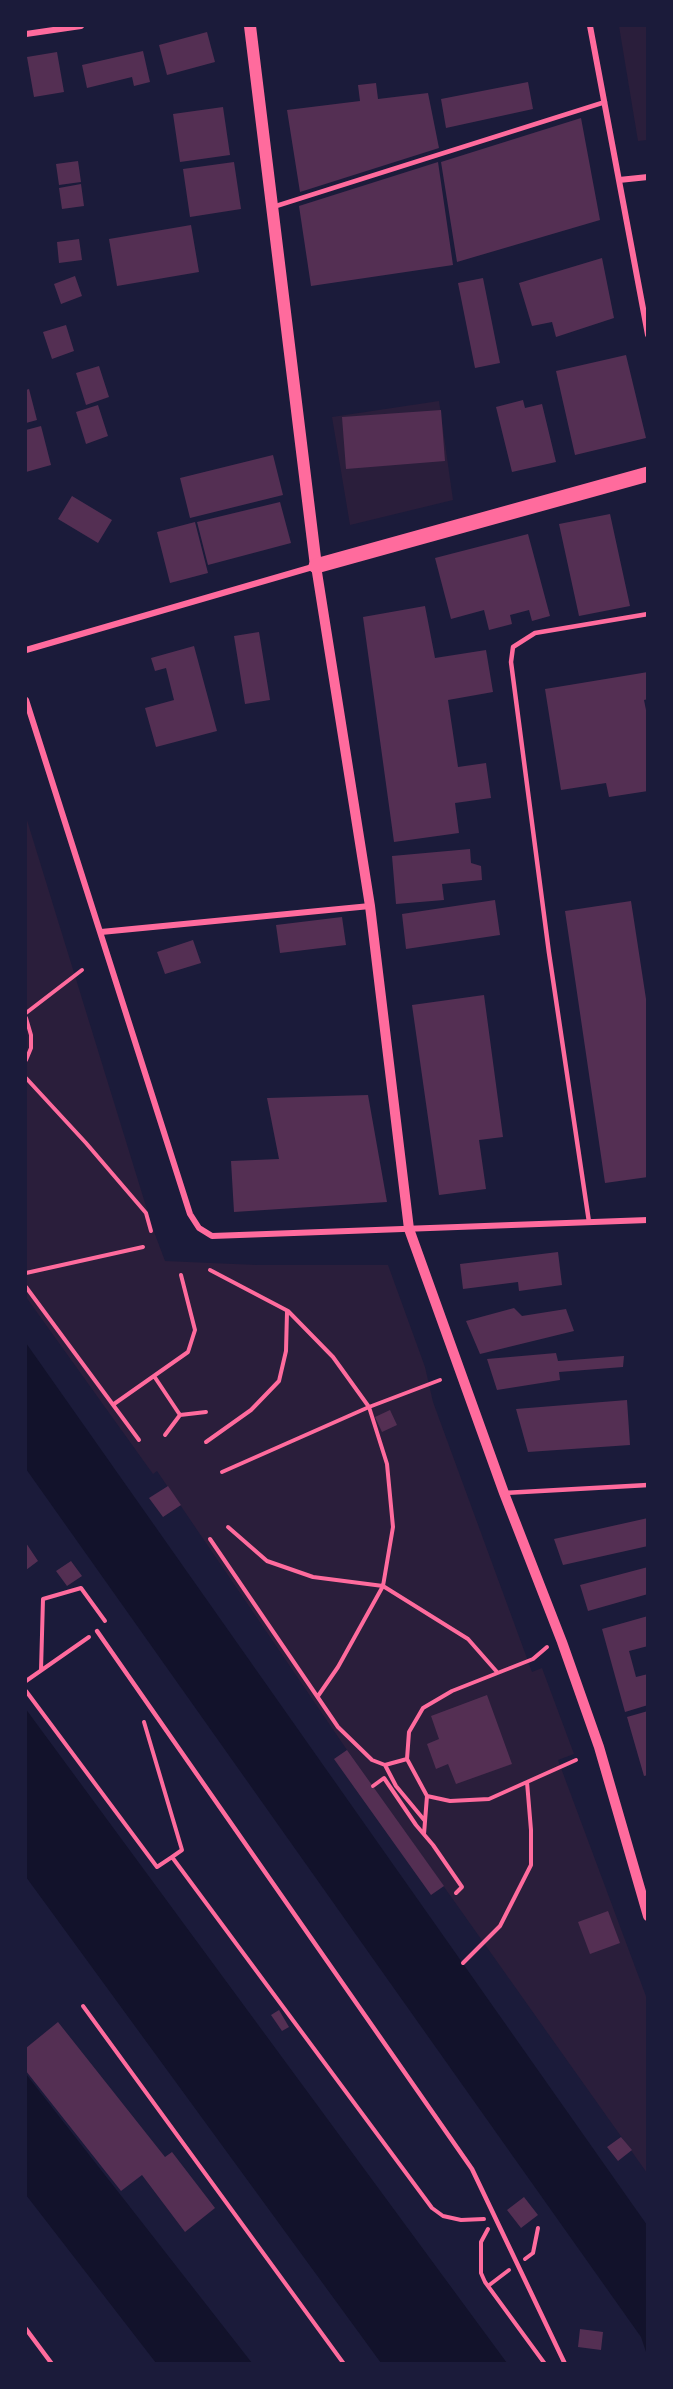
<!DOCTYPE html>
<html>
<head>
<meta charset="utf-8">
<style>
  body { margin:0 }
  #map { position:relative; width:673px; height:2389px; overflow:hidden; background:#1b1b3a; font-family:"Times New Roman",serif }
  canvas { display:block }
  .frame { position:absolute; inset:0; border:27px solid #1b1b3a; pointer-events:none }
</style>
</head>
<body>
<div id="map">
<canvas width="673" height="2389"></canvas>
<div class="frame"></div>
</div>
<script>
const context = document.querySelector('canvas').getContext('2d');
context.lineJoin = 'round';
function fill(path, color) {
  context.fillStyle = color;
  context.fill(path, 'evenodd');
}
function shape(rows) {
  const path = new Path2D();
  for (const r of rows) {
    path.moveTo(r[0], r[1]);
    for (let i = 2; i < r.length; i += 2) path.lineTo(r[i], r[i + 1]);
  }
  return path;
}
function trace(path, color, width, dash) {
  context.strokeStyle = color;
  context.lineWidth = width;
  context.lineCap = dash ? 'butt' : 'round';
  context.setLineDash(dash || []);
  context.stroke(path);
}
fill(shape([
  [619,26,647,26,647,140,638,141],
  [439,401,453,500,350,525,332,417],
  [26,817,153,1229,165,1261,257,1265,388,1265,425,1367,433,1402,532,1672,542,1668,574,1754,558,1760,647,1999,647,2173,347,1750,157,1471,153,1474,26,1297]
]), '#2a1e3b');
fill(shape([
  [26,1343,647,2225,647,2355,641,2337,26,1469],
  [26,1709,28,1712,507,2363,381,2363,26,1877],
  [26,2074,252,2363,156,2363,26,2195]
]), '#12122b');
fill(shape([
  [207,32,215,62,167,75,159,45],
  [143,51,150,82,134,86,132,77,87,88,82,65],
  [57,52,64,92,34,97,27,57],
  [528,82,533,109,446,128,441,99],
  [376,83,378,99,428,93,439,148,300,192,287,110,360,101,358,85],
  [223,107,230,155,180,162,173,114],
  [581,118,600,220,457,262,441,162],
  [78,161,81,182,59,185,56,164],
  [234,162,241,209,190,217,183,169],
  [438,162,453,265,311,286,299,206],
  [81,184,84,206,62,209,59,188],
  [191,225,199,272,117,286,109,239],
  [79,239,82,260,59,263,57,242],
  [602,258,614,318,556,337,552,322,532,326,519,283],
  [75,276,82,296,61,304,54,284],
  [483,278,500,363,475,368,458,283],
  [66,325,74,351,52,359,43,332],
  [626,355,646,438,575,455,556,371],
  [99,366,109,397,86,405,76,373],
  [29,389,37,420,26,423,26,390],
  [523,400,525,408,542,404,556,462,512,472,496,407],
  [98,405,108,436,86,444,76,412],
  [441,410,445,461,346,469,342,417],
  [41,426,51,465,26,472,26,430],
  [273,455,283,495,190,518,180,478],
  [72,496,112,520,98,543,58,519],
  [280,502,291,543,208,565,197,522],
  [610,514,630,606,579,616,559,524],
  [195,522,208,573,170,583,157,532],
  [528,534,550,616,532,621,529,610,510,615,512,624,489,630,484,610,451,619,435,558],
  [425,606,435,658,486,650,493,692,448,700,458,767,486,763,491,798,455,803,459,833,394,842,363,617],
  [259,632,270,700,245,704,234,636],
  [194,646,217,731,156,747,145,708,174,700,166,668,155,671,151,658],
  [648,672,648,699,644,700,648,720,648,791,609,797,606,783,561,790,545,689],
  [470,849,471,863,481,866,482,880,442,884,444,900,396,904,392,856],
  [495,900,500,935,406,949,402,914],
  [631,901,648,1012,648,1177,605,1183,565,911],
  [342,917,346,945,280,953,276,925],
  [193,940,201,963,165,974,157,952],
  [484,995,503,1137,479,1140,486,1189,439,1195,412,1005],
  [368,1095,387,1202,234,1212,231,1161,279,1159,267,1098],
  [558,1252,562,1285,519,1291,518,1282,463,1289,460,1264],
  [514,1308,522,1316,566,1309,574,1331,480,1354,466,1321],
  [556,1353,558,1361,624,1356,623,1367,559,1372,560,1380,497,1390,487,1359],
  [627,1400,630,1445,528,1452,516,1409],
  [390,1410,397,1425,382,1432,375,1417],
  [168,1486,181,1505,163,1517,149,1498],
  [648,1518,648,1546,563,1565,554,1539],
  [26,1543,38,1561,26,1570],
  [71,1561,82,1576,67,1586,56,1571],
  [648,1567,648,1594,588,1611,580,1585],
  [648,1616,648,1646,629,1651,636,1677,648,1674,648,1705,625,1712,602,1629],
  [487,1695,512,1764,456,1784,448,1764,436,1769,427,1744,439,1739,431,1716],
  [648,1711,648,1775,644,1776,627,1717],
  [347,1750,444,1886,431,1895,334,1759],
  [608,1911,620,1943,590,1954,578,1922],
  [279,2010,289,2027,282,2031,271,2015],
  [58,2022,165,2157,172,2152,215,2208,185,2232,142,2175,121,2191,26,2071,26,2048],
  [621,2137,632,2150,618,2161,607,2147],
  [524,2197,538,2215,521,2228,507,2210],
  [580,2329,603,2332,601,2350,578,2347]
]), '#542f53');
trace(shape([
  [26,1013,82,970],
  [26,1018,31,1035,31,1048,26,1060],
  [26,1078,86,1143,146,1213,151,1231],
  [210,1270,288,1311,333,1357,369,1407,387,1464,393,1527,383,1586,338,1667,318,1696],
  [26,1273,143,1247],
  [26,1287,139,1440],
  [154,1376,180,1415],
  [114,1404,188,1352,195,1330,181,1275],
  [165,1435,180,1415,206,1412],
  [206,1442,251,1410,279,1381,286,1351,287,1312],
  [222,1472,369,1407,440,1380],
  [228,1527,267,1561,313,1577,383,1586,468,1639,497,1672],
  [210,1539,338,1727,372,1760,385,1765,396,1786,425,1821],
  [547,1647,533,1659,452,1691,423,1708,409,1732,407,1759,427,1796,450,1801,489,1799,576,1760],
  [41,1670,43,1599,81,1588,105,1621],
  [26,1681,89,1637],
  [26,1691,157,1867,172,1857],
  [144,1722,182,1850,172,1857,432,2208,443,2216,461,2220,484,2219],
  [385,1765,407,1759],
  [373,1786,384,1778,416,1825,433,1845,462,1887,456,1893],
  [424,1834,427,1796],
  [463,1963,500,1926,531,1865,531,1830,527,1782],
  [83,2006,344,2364],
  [488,2229,481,2242,481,2273,485,2282,545,2364],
  [525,2259,533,2253,538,2228],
  [488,2286,509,2270]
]), '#ff6b9d', 4);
trace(shape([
  [273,207,605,102],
  [589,1222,549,953,511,662,513,647,535,633,648,614],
  [504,1493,648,1485],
  [97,1631,472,2169,565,2364],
  [26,2329,52,2364]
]), '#ff6b9d', 4.5);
trace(shape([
  [590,26,648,335],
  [26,34,81,26],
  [619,180,648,177],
  [26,650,316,566],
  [26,700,190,1214,199,1228,212,1236,648,1220],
  [101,932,370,906]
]), '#ff6b9d', 6);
trace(shape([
  [316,566,370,906,409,1229,504,1493,562,1642,599,1747,648,1916]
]), '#ff6b9d', 10);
trace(shape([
  [250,26,316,566]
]), '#ff6b9d', 12);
trace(shape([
  [316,566,648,474]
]), '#ff6b9d', 15);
</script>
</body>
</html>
